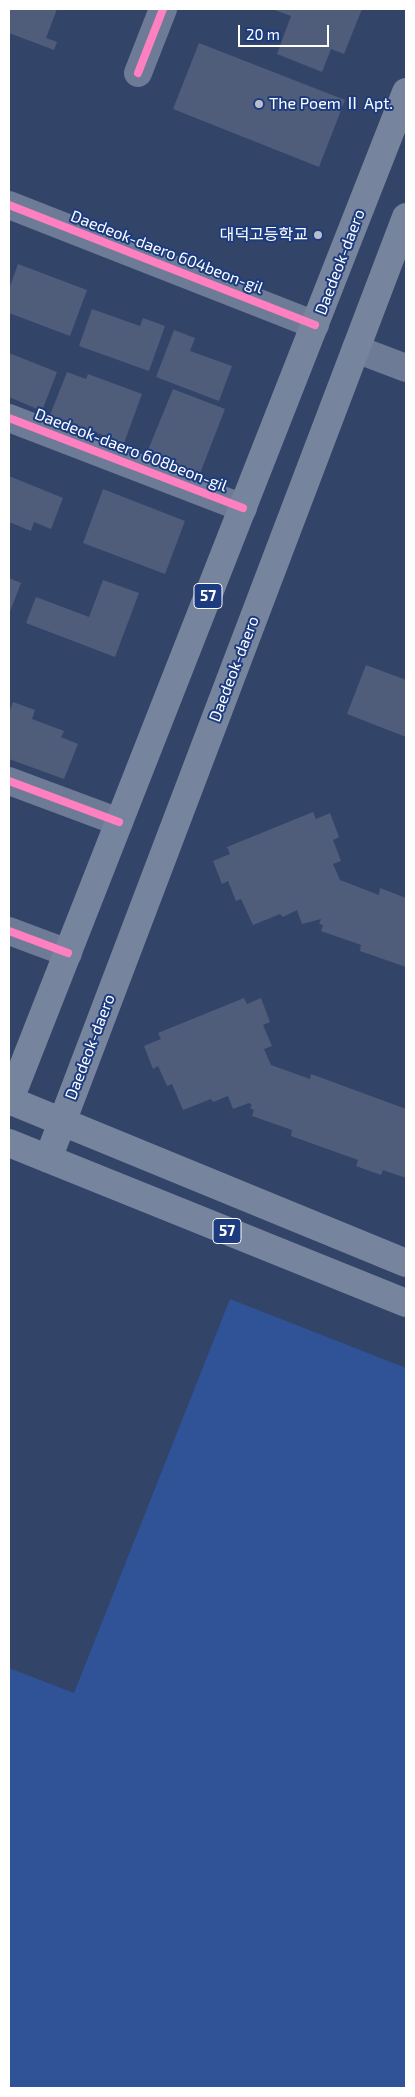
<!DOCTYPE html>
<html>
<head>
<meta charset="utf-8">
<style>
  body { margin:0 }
  #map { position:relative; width:415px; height:2097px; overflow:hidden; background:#334469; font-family:"Exo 2",sans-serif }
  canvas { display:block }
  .frame { position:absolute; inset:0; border:10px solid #fff; pointer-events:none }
  .scale { position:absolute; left:238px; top:25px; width:91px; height:22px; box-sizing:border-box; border:2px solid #fff; border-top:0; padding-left:6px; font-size:15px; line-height:18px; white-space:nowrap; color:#fff; -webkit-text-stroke:4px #1d3c7f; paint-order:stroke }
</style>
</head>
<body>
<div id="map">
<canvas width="415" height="2097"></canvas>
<div class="frame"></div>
<div class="scale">20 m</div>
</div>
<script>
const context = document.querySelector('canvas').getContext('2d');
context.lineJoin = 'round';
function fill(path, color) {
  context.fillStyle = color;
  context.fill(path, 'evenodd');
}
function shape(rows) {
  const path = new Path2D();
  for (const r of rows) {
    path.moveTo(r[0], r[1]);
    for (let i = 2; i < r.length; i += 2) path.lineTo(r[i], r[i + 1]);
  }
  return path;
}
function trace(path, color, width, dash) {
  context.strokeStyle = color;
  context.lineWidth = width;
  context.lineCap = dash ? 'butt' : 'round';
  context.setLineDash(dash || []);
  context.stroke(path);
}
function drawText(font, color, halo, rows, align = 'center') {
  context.font = font + ' "Exo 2","Noto Sans KR",sans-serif';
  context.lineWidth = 4;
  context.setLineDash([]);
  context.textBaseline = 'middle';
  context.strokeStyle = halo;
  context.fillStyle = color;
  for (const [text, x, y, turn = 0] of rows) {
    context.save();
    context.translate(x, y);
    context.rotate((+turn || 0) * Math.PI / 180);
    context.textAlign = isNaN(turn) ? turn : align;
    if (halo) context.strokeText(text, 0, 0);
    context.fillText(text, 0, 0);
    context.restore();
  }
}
fill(shape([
  [230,1299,406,1368,406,2088,9,2088,9,1668,74,1693]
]), '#305297');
fill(shape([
  [9,9,57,9,46,38,57,42,54,50,9,33],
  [272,9,362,9,344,54,331,49,322,72,277,54,291,16],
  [199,43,345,100,319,167,173,109],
  [18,264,87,290,70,336,9,313,9,289],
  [92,309,140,326,143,318,165,326,149,371,79,346],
  [174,330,195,338,190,351,232,366,219,401,156,377],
  [9,353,57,372,42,411,9,397],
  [67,372,86,379,88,374,142,394,124,443,50,415],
  [173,389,225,409,199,476,146,455],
  [9,476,63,498,51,529,34,522,31,531,9,522],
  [103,489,185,521,165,574,83,543],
  [9,578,21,583,9,614],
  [103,580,139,593,115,657,26,623,36,597,89,617],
  [366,665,406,680,406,737,347,714],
  [13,702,35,710,32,719,64,731,61,737,78,744,64,779,9,759,9,713],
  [313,812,316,819,330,813,339,837,333,840,341,861,333,864,340,880,379,895,380,888,406,898,406,967,360,951,361,945,321,931,323,925,319,924,321,919,302,924,297,910,283,917,280,914,253,925,241,899,236,901,228,881,222,884,213,861,230,854,227,847],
  [244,998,247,1004,261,998,270,1022,263,1025,272,1046,264,1049,271,1065,310,1079,311,1074,406,1109,406,1178,383,1170,381,1175,356,1166,358,1160,291,1136,292,1130,252,1116,254,1110,250,1108,252,1105,249,1103,233,1109,228,1096,213,1102,211,1099,183,1110,172,1084,167,1086,158,1066,153,1069,144,1046,161,1039,158,1033]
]), '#4f5d7b');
trace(shape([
  [138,73,163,9],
  [9,205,315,325],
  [356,349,406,368],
  [9,418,243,508],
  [9,781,119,822],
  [9,931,68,953]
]), '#6e7b97', 28);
trace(shape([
  [9,1100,406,1263],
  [9,1102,406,92],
  [9,1143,406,1303],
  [48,1159,406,217]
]), '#77849e', 28);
trace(shape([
  [138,73,163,9],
  [9,205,315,325],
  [9,418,243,508],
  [9,781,119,822],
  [9,931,68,953]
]), '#ff80c0', 8);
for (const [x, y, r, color] of [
  [259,104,5,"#b8beca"],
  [318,235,5,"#b8beca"]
]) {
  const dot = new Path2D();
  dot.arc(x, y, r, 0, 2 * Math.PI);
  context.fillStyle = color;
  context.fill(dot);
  trace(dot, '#1d3c7f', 2);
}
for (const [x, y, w] of [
  [208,596,28],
  [227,1231,28]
]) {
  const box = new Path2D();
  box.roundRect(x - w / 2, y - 12.5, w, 25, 4);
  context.fillStyle = '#1d3c7f';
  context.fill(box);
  trace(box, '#fff', 1);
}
drawText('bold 15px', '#fff', null, [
  ["57",208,596],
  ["57",227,1231]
]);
drawText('16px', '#fff', '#1d3c7f', [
  ["The Poem Ⅱ Apt.",269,104],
  ["대덕고등학교",308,235,"right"]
], 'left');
drawText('16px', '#fff', '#1d3c7f', [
  ["Daedeok-daero 604beon-gil",167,252,21],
  ["Daedeok-daero",340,262,-69],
  ["Daedeok-daero 608beon-gil",131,450,21],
  ["Daedeok-daero",234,669,-69],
  ["Daedeok-daero",90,1047,-69]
]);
</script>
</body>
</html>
